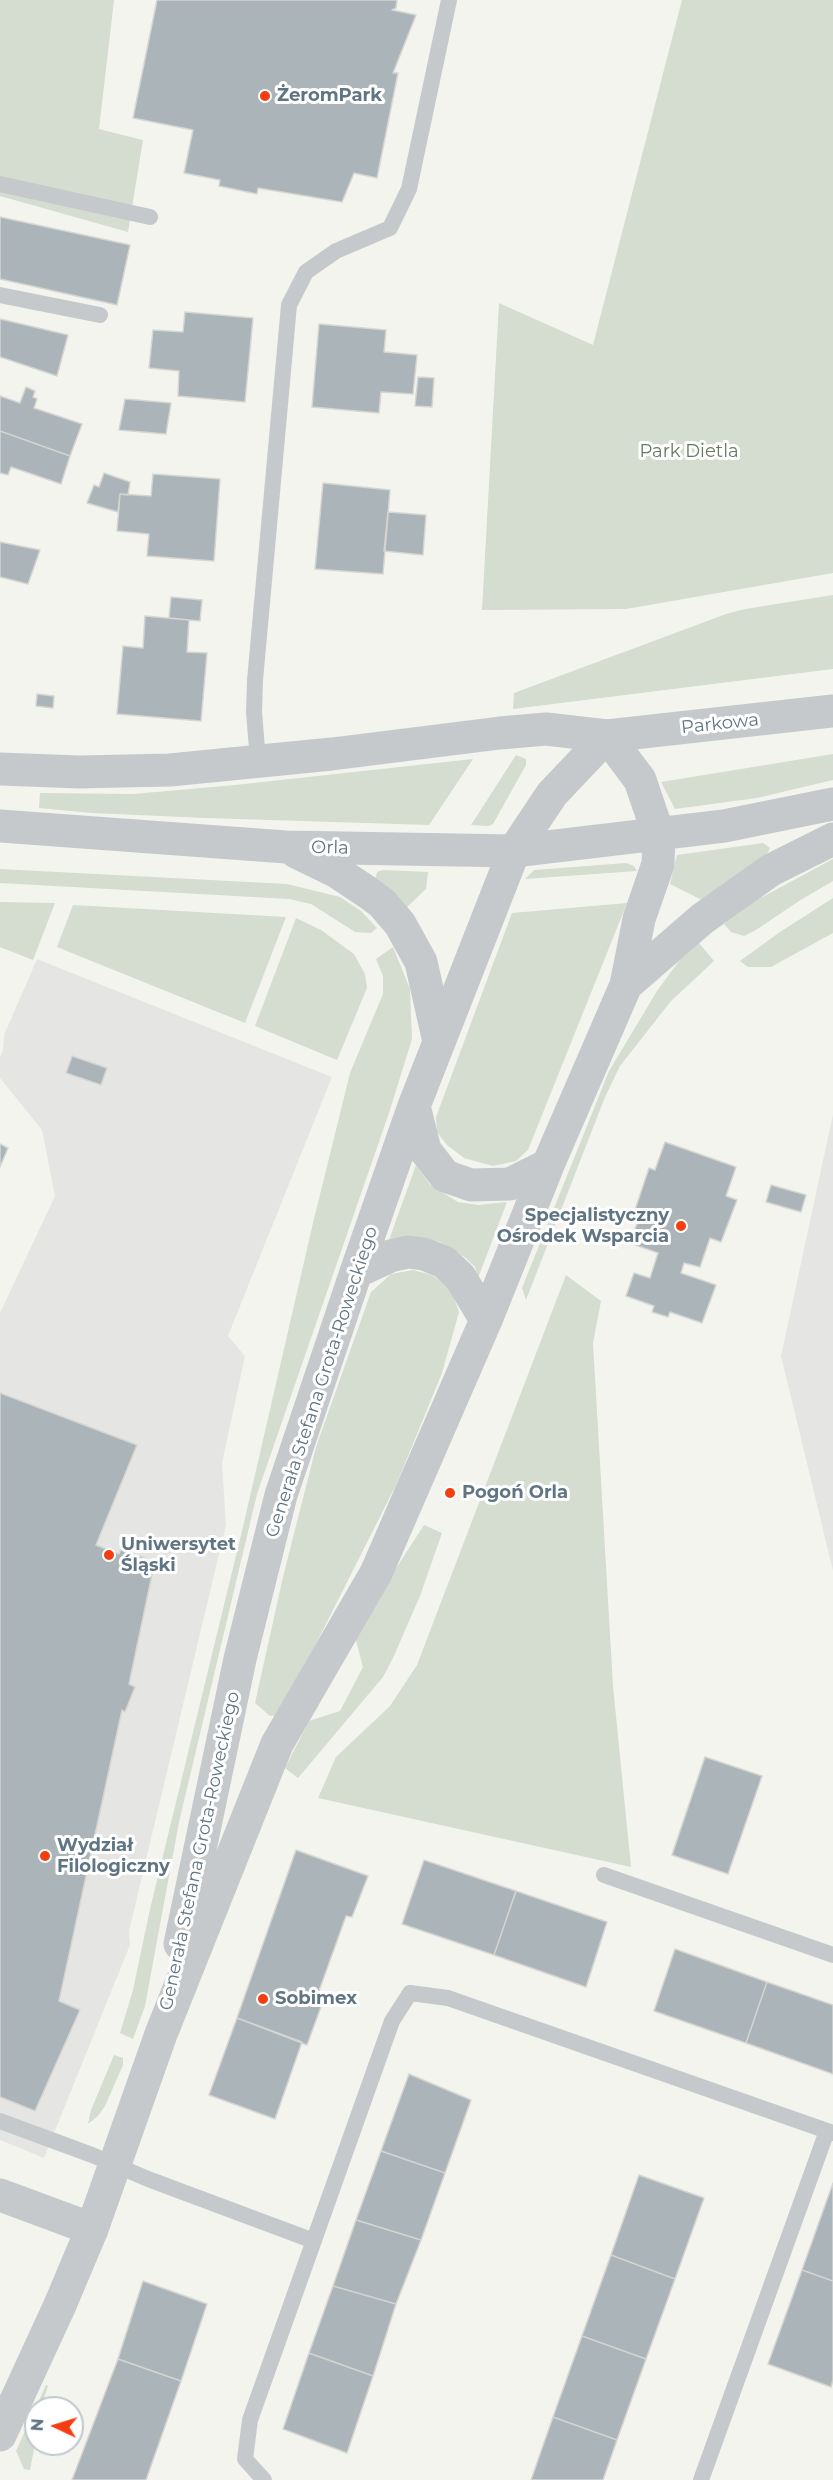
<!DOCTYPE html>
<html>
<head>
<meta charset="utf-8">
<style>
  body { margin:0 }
  #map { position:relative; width:833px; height:2480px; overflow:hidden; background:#f4f4ef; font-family:Montserrat,sans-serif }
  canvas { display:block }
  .north { position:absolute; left:24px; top:2396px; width:60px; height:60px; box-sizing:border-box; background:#fff; border:2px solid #bfc8cd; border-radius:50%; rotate:274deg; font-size:16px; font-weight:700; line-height:24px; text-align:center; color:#607583 }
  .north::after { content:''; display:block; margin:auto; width:21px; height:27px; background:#f43e10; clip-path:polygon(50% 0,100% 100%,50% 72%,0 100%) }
</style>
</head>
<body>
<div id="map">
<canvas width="833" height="2480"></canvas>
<div class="north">N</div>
</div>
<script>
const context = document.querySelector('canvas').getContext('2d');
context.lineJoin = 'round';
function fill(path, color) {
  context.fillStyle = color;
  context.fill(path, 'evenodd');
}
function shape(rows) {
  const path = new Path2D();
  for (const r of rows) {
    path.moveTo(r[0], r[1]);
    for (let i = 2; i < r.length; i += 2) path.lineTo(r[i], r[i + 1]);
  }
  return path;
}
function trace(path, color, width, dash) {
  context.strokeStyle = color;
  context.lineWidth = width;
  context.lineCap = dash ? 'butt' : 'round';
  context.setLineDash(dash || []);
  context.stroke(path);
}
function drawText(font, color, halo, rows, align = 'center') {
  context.font = font + ' Montserrat,sans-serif';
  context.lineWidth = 6;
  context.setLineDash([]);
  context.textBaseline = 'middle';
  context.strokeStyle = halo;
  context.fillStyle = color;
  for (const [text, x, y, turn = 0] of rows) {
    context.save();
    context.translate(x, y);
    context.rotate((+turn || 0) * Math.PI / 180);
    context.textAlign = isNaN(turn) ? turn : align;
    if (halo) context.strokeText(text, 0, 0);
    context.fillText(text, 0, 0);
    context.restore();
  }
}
fill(shape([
  [37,959,332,1077,228,1336,245,1356,222,1463,226,1525,129,1931,130,1945,44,2158,0,2140,0,1313,55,1196,42,1130,0,1078,0,1057,3,1050,4,1035],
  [833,1114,833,1571,781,1356]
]), '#e5e5e3');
fill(shape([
  [0,0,114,0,99,129,143,140,128,232,0,196],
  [682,0,833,0,833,573,626,609,482,610,499,303,593,345],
  [833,595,833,669,513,709,514,693,726,614,745,609],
  [833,754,833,780,757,798,675,809,661,782],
  [516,755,526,759,526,765,493,824,489,826,471,825],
  [473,759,429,825,206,818,91,813,39,808,40,793,134,794,235,785],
  [763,843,770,848,767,854,702,900,670,884,677,855],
  [833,859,833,881,799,901,756,930,744,936,731,932,724,924,755,901],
  [626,863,634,866,637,871,525,879,534,870],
  [0,869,287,884,340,897,361,911,377,928,371,933,355,932,311,904,289,899,0,883],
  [383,870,428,872,426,889,406,908,375,880,377,872],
  [833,898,833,933,771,967,748,967,740,961,780,932],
  [0,902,55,903,33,960,0,947],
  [627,903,528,1150,516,1161,493,1166,464,1158,447,1145,437,1132,436,1117,512,913],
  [73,905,286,917,245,1023,57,947],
  [296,918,321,930,354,954,365,974,367,988,337,1060,255,1026],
  [699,943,714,961,671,1001,620,1066,605,1097,526,1300,522,1288,609,1071,657,991,679,961],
  [393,947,410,989,412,1039,389,1113,257,1494,179,1822,145,2006,133,2039,120,2033,133,1990,150,1909,242,1531,313,1223,350,1073,383,994,383,976,376,959],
  [416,1165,430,1185,458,1202,478,1205,507,1202,478,1278,475,1267,466,1258,440,1242,426,1238,389,1240],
  [413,1270,432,1275,451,1289,459,1312,442,1373,397,1483,280,1715,270,1716,255,1703,283,1577,316,1447,371,1292,391,1274],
  [566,1275,601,1301,593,1343,613,1686,631,1867,318,1798,336,1757,390,1706,417,1665],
  [424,1525,442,1533,420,1596,393,1658,383,1677,298,1778,285,1768,309,1721,340,1711,363,1667,354,1633],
  [114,2055,123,2058,123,2065,105,2106,98,2116,88,2124,91,2110],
  [46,2385,48,2386,41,2408,36,2408,36,2439,30,2470,24,2469,16,2451]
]), '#d5dcd0');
const building = shape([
  [157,0,397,0,396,8,392,10,416,15,393,73,398,73,377,178,354,173,342,202,258,188,257,194,219,186,220,180,184,173,193,130,133,118,157,0],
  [0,217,130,245,117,305,0,279,0,217],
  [185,312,253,318,245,402,178,396,179,371,149,368,153,330,183,332,185,312],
  [0,319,68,335,57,376,0,357,0,319],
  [319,324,386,330,384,352,417,355,413,394,381,392,379,413,312,407,319,324],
  [418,377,434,378,432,407,415,406,418,377],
  [26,387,35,391,33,397,37,399,34,408,82,424,70,456,0,431,0,396,20,403,26,387],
  [125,399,171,403,166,434,119,430,125,399],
  [0,431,70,456,61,484,11,467,8,475,0,473,0,431],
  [104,473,130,482,128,495,120,494,118,512,87,503,94,485,99,487,104,473],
  [153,474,220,479,214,561,147,556,149,534,117,531,120,494,151,496,153,474],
  [323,483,390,490,383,574,315,569,323,483],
  [388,512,426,515,423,555,384,551,388,512],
  [0,542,40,550,28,584,0,577,0,542],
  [171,597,202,600,200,621,169,618,171,597],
  [145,616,189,620,187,652,207,653,201,721,117,714,123,646,143,648,145,616],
  [37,694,54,696,53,708,36,706,37,694],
  [72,1056,107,1068,101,1085,66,1073,72,1056],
  [665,1142,736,1167,726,1196,737,1200,721,1242,710,1238,700,1267,684,1263,681,1273,716,1285,702,1323,670,1312,668,1317,652,1312,654,1306,626,1296,634,1273,650,1278,658,1253,630,1243,640,1215,634,1213,649,1168,655,1170,665,1142],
  [0,1144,8,1148,0,1167,0,1144],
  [771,1185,806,1195,801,1212,766,1202,771,1185],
  [0,1393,137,1445,96,1545,119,1554,121,1549,147,1559,146,1564,153,1570,129,1684,135,1687,125,1712,122,1710,59,2001,80,2010,35,2111,0,2097,0,1393],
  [705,1757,762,1776,728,1874,672,1855,705,1757],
  [296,1850,368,1876,352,1917,346,1916,315,2002,322,2004,307,2045,237,2018,296,1850],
  [424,1860,516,1891,494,1955,402,1924,424,1860],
  [516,1891,607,1922,586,1987,494,1955,516,1891],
  [675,1949,767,1982,746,2043,654,2011,675,1949],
  [767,1982,833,2005,833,2074,746,2043,767,1982],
  [237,2018,302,2042,275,2119,209,2095,237,2018],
  [409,2074,471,2100,445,2173,381,2151,409,2074],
  [381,2151,445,2173,421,2240,356,2220,381,2151],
  [639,2175,704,2198,675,2279,611,2255,639,2175],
  [833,2183,833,2281,802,2270,833,2183],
  [356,2220,421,2240,396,2304,333,2286,356,2220],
  [611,2255,675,2279,646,2359,582,2336,611,2255],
  [802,2270,833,2281,833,2380,831,2387,768,2364,802,2270],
  [143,2281,207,2304,181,2381,118,2359,143,2281],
  [333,2286,396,2304,373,2376,309,2353,333,2286],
  [582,2336,646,2359,617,2440,553,2417,582,2336],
  [309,2353,373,2376,347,2453,283,2429,309,2353],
  [118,2359,181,2381,146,2480,72,2480,118,2359],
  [553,2417,617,2440,603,2480,531,2480,553,2417]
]);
fill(building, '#abb4b8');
trace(building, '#d5d5d2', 1.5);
trace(shape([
  [0,184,150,217],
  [0,295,100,315],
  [258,761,254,712,255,680,289,305,306,272,336,251,390,228,409,189,449,0],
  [604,1875,833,1955],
  [0,2121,92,2155,148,2179,314,2241],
  [264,2480,245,2459,250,2420,392,2021,410,1993,448,1998,833,2133],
  [701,2480,827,2131]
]), '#c6c9cc', 16);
trace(shape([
  [0,2195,92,2229]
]), '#c6c9cc', 33);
trace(shape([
  [0,769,79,772,170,770,332,754,500,733,546,729,607,736,833,711],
  [0,826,286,847,514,851,724,826,833,804],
  [296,852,337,872,367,892,382,903,400,924,421,962,439,1042],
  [626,985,702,919,771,870,833,839],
  [414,1106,425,1150,445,1176,471,1185,510,1184,548,1165],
  [356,1272,390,1256,408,1252,424,1254,444,1262,460,1277,486,1320],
  [180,1944,240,1659,281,1495,356,1272,414,1106,514,851,552,794,607,736],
  [0,2435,60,2305,92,2229,161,2034,277,1744,376,1573,486,1320,548,1165,626,985,639,919,658,864,659,836,640,780,607,736]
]), '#c6c9cc', 33);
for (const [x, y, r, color] of [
  [265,96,6,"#f43e10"],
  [681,1226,6,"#f43e10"],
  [450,1493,6,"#f43e10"],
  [109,1555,6,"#f43e10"],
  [45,1856,6,"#f43e10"],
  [263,1999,6,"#f43e10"]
]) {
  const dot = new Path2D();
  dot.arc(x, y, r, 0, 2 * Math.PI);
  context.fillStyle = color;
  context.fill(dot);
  trace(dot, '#fff', 2);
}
drawText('bold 18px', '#607583', '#fff', [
  ["ŻeromPark",277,96],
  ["Specjalistyczny",669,1216,"right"],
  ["Ośrodek Wsparcia",669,1237,"right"],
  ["Pogoń Orla",462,1493],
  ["Uniwersytet",121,1545],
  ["Śląski",121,1566],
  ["Wydział",57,1846],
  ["Filologiczny",57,1867],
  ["Sobimex",275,1999]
], 'left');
drawText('18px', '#667a5f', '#fff', [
  ["Park Dietla",689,452]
]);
drawText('18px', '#607583', '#fff', [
  ["Parkowa",720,724,-6],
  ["Orla",330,848,1],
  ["Generała Stefana Grota-Roweckiego",322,1382,-72],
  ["Generała Stefana Grota-Roweckiego",200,1851,-78]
]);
</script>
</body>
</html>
